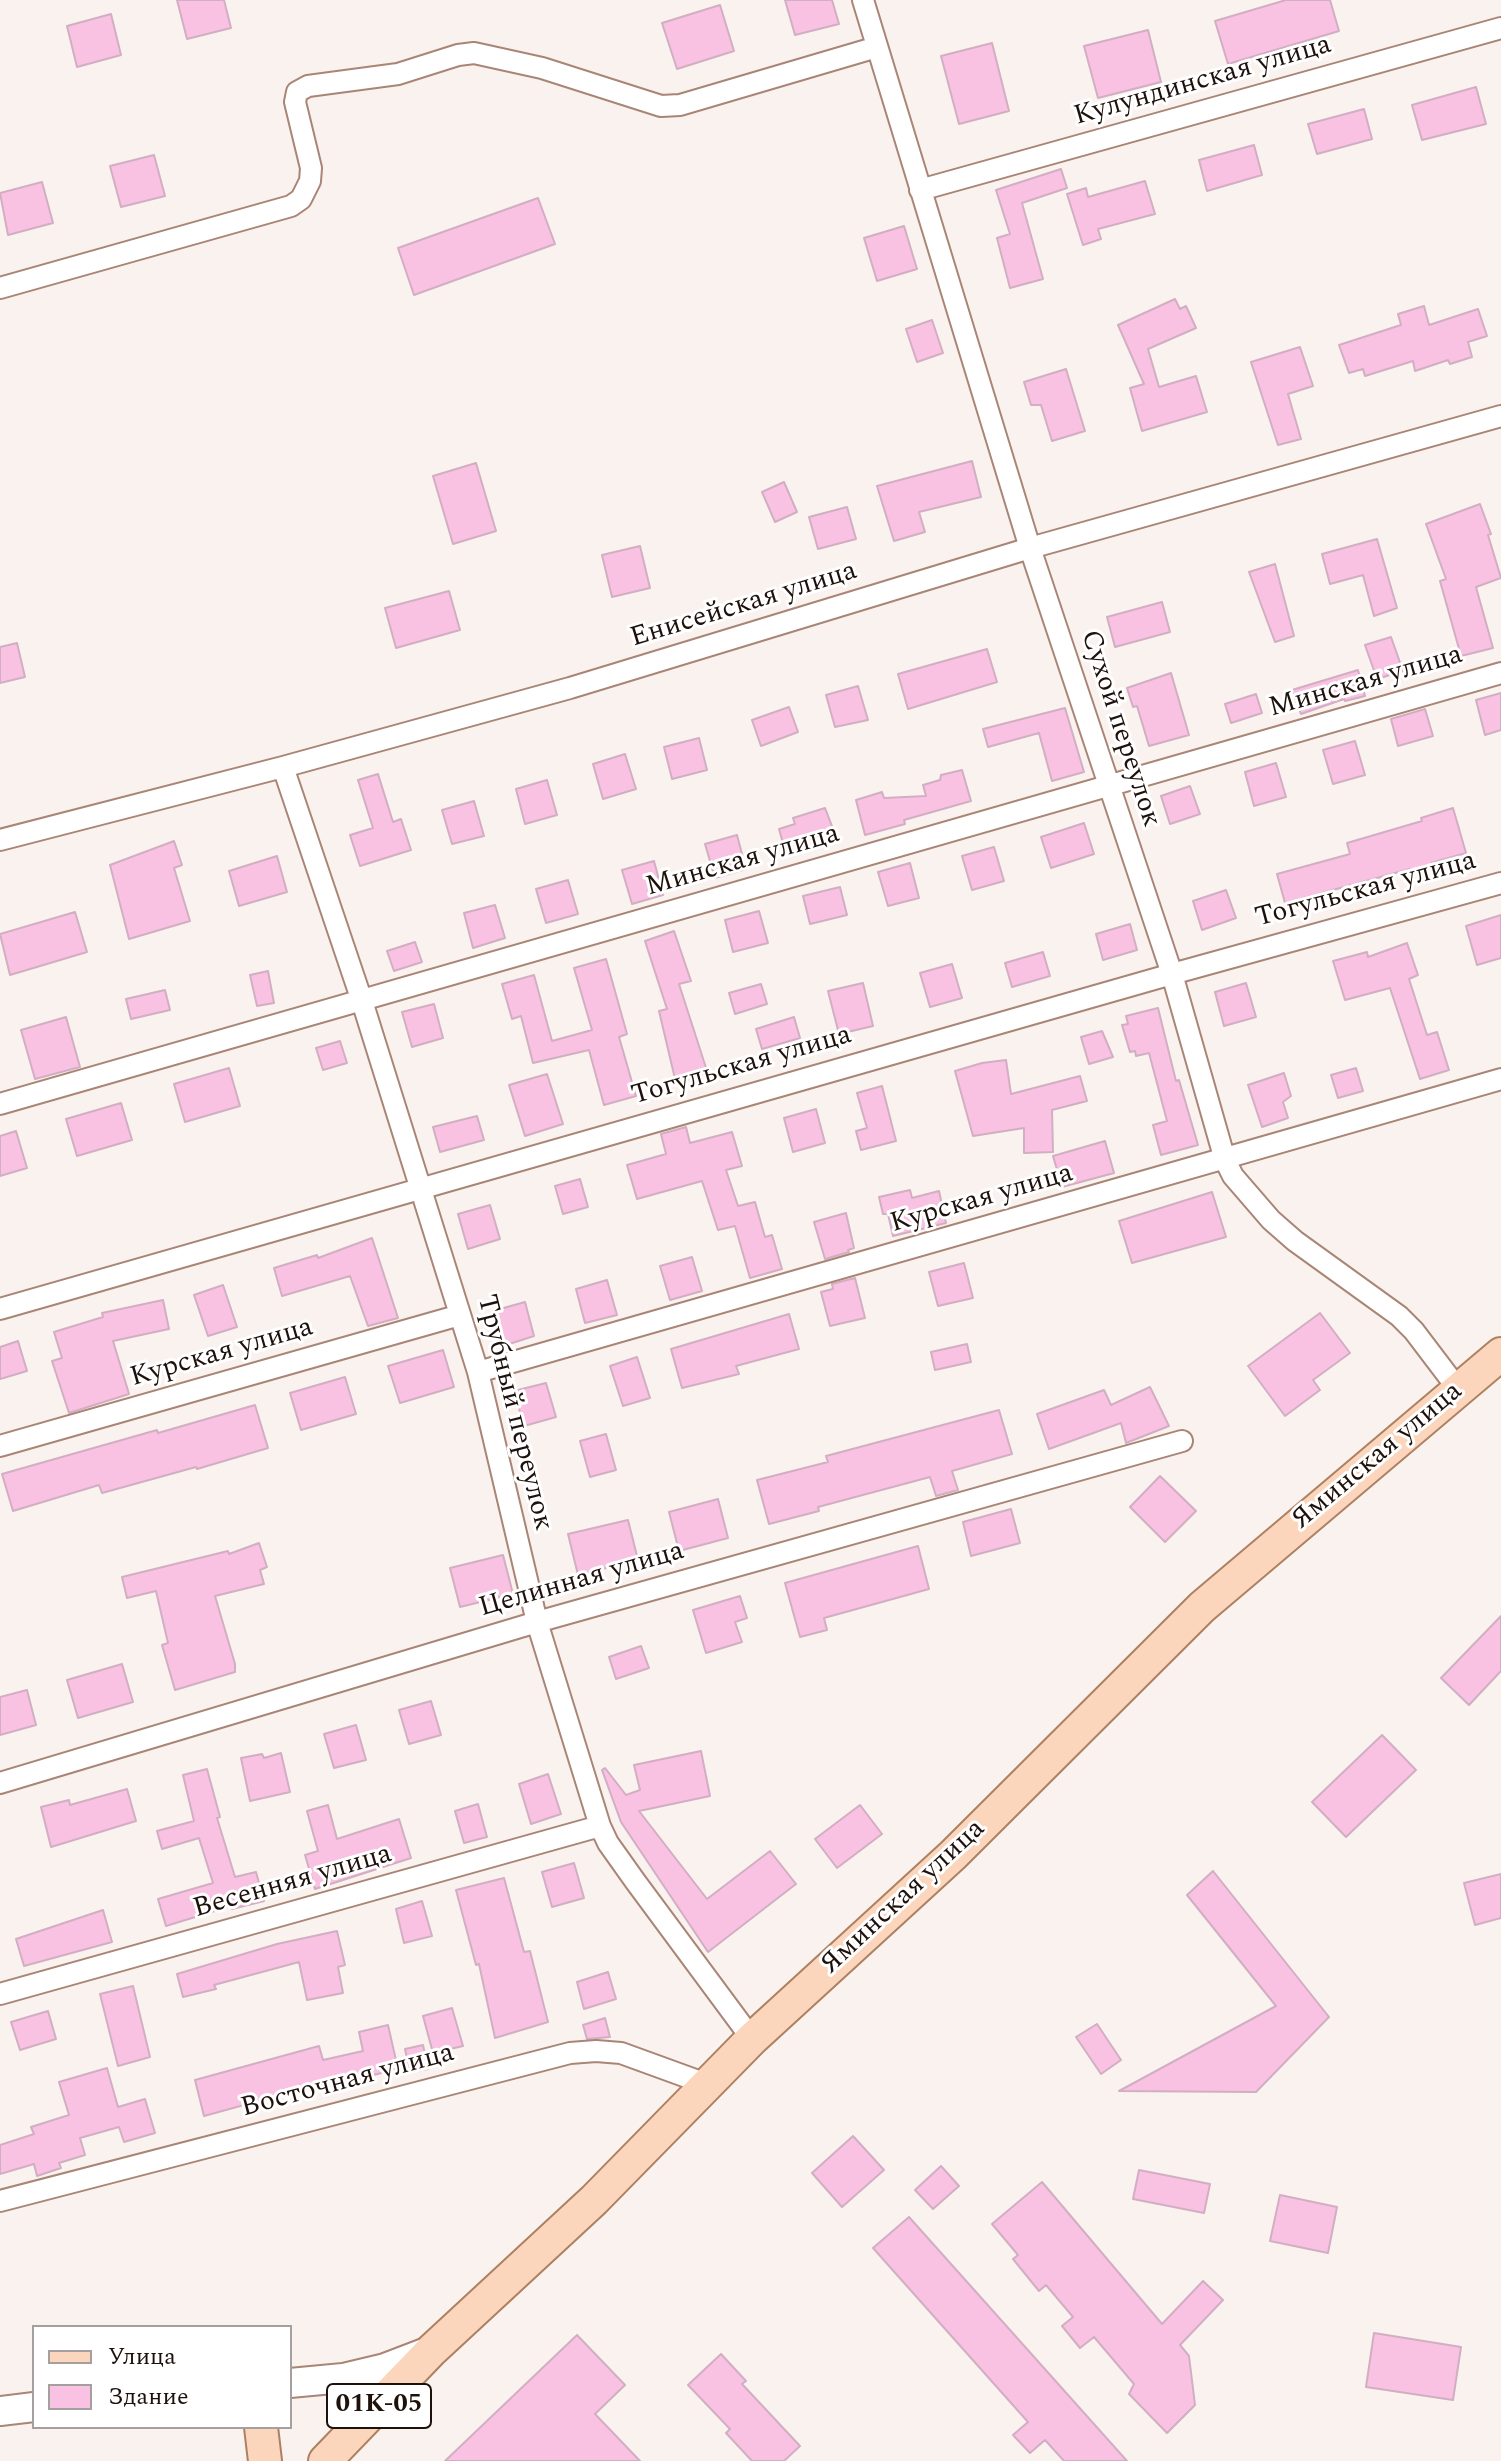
<!DOCTYPE html>
<html>
<head>
<meta charset="utf-8">
<style>
  body { margin:0 }
  #map { position:relative; width:1501px; height:2461px; overflow:hidden; background:#faf2ee; font-family:Spectral,serif }
  canvas { display:block }
  .legend { position:absolute; left:32px; top:2325px; width:260px; height:104px; box-sizing:border-box; background:#fff; border:2px solid #a5a09d; margin:0; padding:10px 14px; list-style:none; font-size:24px; color:#1e110b }
  .legend li { display:flex; align-items:center; gap:16px; height:40px }
  .legend b { width:40px; border:2px solid #a5a09d }
</style>
</head>
<body>
<div id="map">
<canvas width="1501" height="2461"></canvas>
<ul class="legend">
<li><b style="height:10px;background:#fcd6bc"></b>Улица</li>
<li><b style="height:22px;background:#fac2e2"></b>Здание</li>
</ul>
</div>
<script>
const context = document.querySelector('canvas').getContext('2d');
context.lineJoin = 'round';
function fill(path, color) {
  context.fillStyle = color;
  context.fill(path, 'evenodd');
}
function shape(rows) {
  const path = new Path2D();
  for (const r of rows) {
    path.moveTo(r[0], r[1]);
    for (let i = 2; i < r.length; i += 2) path.lineTo(r[i], r[i + 1]);
  }
  return path;
}
function trace(path, color, width, dash) {
  context.strokeStyle = color;
  context.lineWidth = width;
  context.lineCap = dash ? 'butt' : 'round';
  context.setLineDash(dash || []);
  context.stroke(path);
}
function drawText(font, color, halo, rows, align = 'center') {
  context.font = font + ' Spectral,serif';
  context.lineWidth = 6;
  context.setLineDash([]);
  context.textBaseline = 'middle';
  context.strokeStyle = halo;
  context.fillStyle = color;
  for (const [text, x, y, turn = 0] of rows) {
    context.save();
    context.translate(x, y);
    context.rotate((+turn || 0) * Math.PI / 180);
    context.textAlign = isNaN(turn) ? turn : align;
    if (halo) context.strokeText(text, 0, 0);
    context.fillText(text, 0, 0);
    context.restore();
  }
}
const building = shape([
  [177,0,224,0,231,28,187,39,177,0],
  [785,0,832,0,839,24,795,35,785,0],
  [1286,0,1330,0,1339,31,1228,64,1215,21,1286,0],
  [720,5,734,51,677,69,662,23,720,5],
  [111,14,121,55,77,67,67,26,111,14],
  [1148,30,1161,82,1098,98,1084,46,1148,30],
  [992,43,1009,111,959,124,941,56,992,43],
  [1476,87,1486,124,1422,140,1412,105,1476,87],
  [1364,109,1372,139,1317,154,1308,124,1364,109],
  [1254,145,1262,175,1207,191,1199,160,1254,145],
  [154,155,165,196,121,207,110,166,154,155],
  [1061,169,1067,188,1022,203,1043,279,1010,288,997,238,1010,234,996,190,1061,169],
  [1145,181,1155,214,1098,229,1101,239,1083,245,1067,194,1086,188,1088,197,1145,181],
  [42,182,53,223,8,235,0,193,42,182],
  [538,198,555,244,414,295,398,248,538,198],
  [904,226,917,269,877,281,864,238,904,226],
  [1175,299,1180,309,1186,306,1196,328,1148,349,1159,387,1196,376,1207,412,1142,431,1130,388,1144,384,1118,325,1175,299],
  [1424,306,1429,325,1478,309,1487,336,1468,342,1472,357,1450,364,1448,360,1415,371,1413,361,1365,376,1363,369,1349,373,1339,345,1401,325,1398,314,1424,306],
  [932,320,943,353,917,362,906,329,932,320],
  [1300,347,1313,386,1288,394,1301,439,1278,445,1251,362,1300,347],
  [1066,369,1085,431,1052,441,1041,405,1031,405,1024,382,1066,369],
  [972,461,981,497,919,512,925,532,894,541,877,486,972,461],
  [476,463,496,531,453,544,433,476,476,463],
  [784,482,797,512,775,522,762,492,784,482],
  [1480,504,1491,534,1488,535,1501,578,1476,587,1493,648,1461,656,1440,581,1446,579,1426,524,1480,504],
  [847,507,856,539,818,549,809,517,847,507],
  [1377,539,1397,608,1374,616,1363,575,1330,584,1322,554,1377,539],
  [640,546,650,588,612,597,602,555,640,546],
  [1275,564,1294,636,1275,642,1249,572,1275,564],
  [449,591,460,630,396,648,385,608,449,591],
  [1162,602,1170,632,1115,647,1107,617,1162,602],
  [1391,637,1403,671,1377,679,1365,645,1391,637],
  [17,643,25,677,0,683,0,647,17,643],
  [987,649,997,682,908,709,898,674,987,649],
  [1358,670,1365,696,1345,701,1344,699,1301,714,1292,690,1358,670],
  [1171,673,1189,735,1149,746,1137,706,1133,707,1127,688,1171,673],
  [858,686,868,720,835,727,826,695,858,686],
  [1501,693,1501,730,1485,735,1476,700,1501,693],
  [1256,694,1262,713,1231,723,1225,704,1256,694],
  [789,707,798,732,761,746,752,720,789,707],
  [1065,708,1084,772,1052,781,1039,733,988,747,983,729,1065,708],
  [1425,709,1433,736,1398,746,1391,719,1425,709],
  [699,738,707,770,672,779,664,747,699,738],
  [1355,741,1365,775,1333,784,1323,750,1355,741],
  [625,754,636,789,603,799,593,764,625,754],
  [1276,763,1286,797,1254,806,1245,772,1276,763],
  [962,770,971,801,904,820,905,824,865,835,856,800,882,792,884,798,926,796,923,785,940,780,941,775,962,770],
  [378,774,393,822,401,819,411,850,360,866,350,835,373,828,358,780,378,774],
  [547,780,557,815,525,824,516,789,547,780],
  [1190,786,1200,814,1170,824,1161,796,1190,786],
  [474,801,484,836,452,844,442,810,474,801],
  [825,808,837,839,786,854,779,829,795,824,793,818,825,808],
  [1453,808,1466,853,1431,863,1432,868,1411,873,1410,869,1285,903,1277,874,1350,854,1347,843,1422,821,1421,818,1453,808],
  [1084,823,1094,854,1051,868,1041,837,1084,823],
  [737,835,746,869,715,878,705,844,737,835],
  [174,841,182,865,174,868,190,921,129,939,110,865,174,841],
  [994,847,1004,881,972,890,962,856,994,847],
  [277,856,287,892,239,906,229,871,277,856],
  [654,861,663,895,632,904,622,870,654,861],
  [910,863,919,898,888,906,878,872,910,863],
  [568,880,578,914,546,923,536,889,568,880],
  [840,887,847,915,810,924,803,896,840,887],
  [1226,890,1236,918,1202,930,1193,901,1226,890],
  [495,905,505,938,473,948,464,913,495,905],
  [759,911,768,943,733,952,725,920,759,911],
  [75,912,87,952,10,975,0,934,75,912],
  [1501,915,1501,958,1477,965,1466,926,1501,915],
  [1130,924,1137,950,1103,960,1096,934,1130,924],
  [674,931,691,981,679,984,708,1074,676,1083,659,1011,667,1009,645,941,674,931],
  [415,942,422,962,394,971,387,951,415,942],
  [1407,943,1418,975,1409,979,1427,1035,1437,1032,1449,1070,1420,1079,1390,988,1345,1000,1333,961,1367,952,1368,957,1407,943],
  [1043,952,1050,976,1012,987,1005,963,1043,952],
  [606,959,627,1034,619,1037,636,1096,604,1105,589,1050,533,1063,521,1016,512,1019,502,984,534,975,552,1041,592,1030,574,968,606,959],
  [952,964,962,998,930,1007,920,973,952,964],
  [268,971,274,1003,257,1006,250,975,268,971],
  [863,983,873,1026,839,1034,828,991,863,983],
  [1246,983,1256,1017,1224,1026,1215,992,1246,983],
  [761,984,767,1004,735,1014,729,993,761,984],
  [165,990,170,1010,131,1019,126,999,165,990],
  [434,1004,443,1038,412,1047,402,1012,434,1004],
  [1158,1008,1176,1081,1179,1080,1198,1145,1161,1155,1153,1125,1167,1121,1149,1053,1136,1056,1135,1051,1130,1052,1122,1025,1128,1024,1126,1016,1158,1008],
  [66,1017,80,1067,35,1079,21,1030,66,1017],
  [794,1017,800,1038,762,1049,756,1029,794,1017],
  [1102,1031,1113,1057,1089,1064,1081,1037,1102,1031],
  [340,1041,347,1063,323,1070,316,1048,340,1041],
  [1006,1060,1011,1094,1080,1076,1087,1101,1052,1110,1053,1152,1024,1153,1024,1128,973,1136,955,1071,982,1063,1006,1060],
  [229,1068,240,1106,185,1122,174,1084,229,1068],
  [1356,1068,1363,1091,1338,1098,1331,1075,1356,1068],
  [1284,1073,1291,1096,1283,1102,1288,1118,1262,1127,1248,1085,1284,1073],
  [547,1074,563,1124,525,1136,509,1085,547,1074],
  [882,1086,896,1141,861,1150,856,1131,867,1128,857,1093,882,1086],
  [121,1103,132,1140,77,1156,66,1119,121,1103],
  [816,1109,825,1143,793,1152,784,1118,816,1109],
  [477,1116,484,1140,440,1152,433,1127,477,1116],
  [686,1127,690,1143,732,1132,742,1166,726,1170,738,1206,755,1202,765,1237,772,1235,782,1269,750,1278,735,1226,718,1230,702,1181,637,1199,627,1165,666,1154,661,1134,686,1127],
  [16,1131,27,1168,0,1176,0,1136,16,1131],
  [1105,1141,1114,1173,1062,1187,1053,1156,1105,1141],
  [580,1179,588,1207,563,1214,555,1186,580,1179],
  [910,1190,912,1198,939,1191,946,1223,893,1236,888,1214,883,1214,879,1197,910,1190],
  [1212,1192,1226,1237,1132,1263,1119,1221,1212,1192],
  [490,1205,500,1239,468,1249,458,1214,490,1205],
  [846,1213,854,1248,848,1250,849,1252,825,1259,814,1222,846,1213],
  [372,1238,398,1318,368,1326,350,1276,282,1296,274,1268,317,1255,318,1258,372,1238],
  [692,1257,702,1291,670,1300,660,1266,692,1257],
  [964,1263,973,1298,938,1306,929,1272,964,1263],
  [855,1278,865,1318,830,1326,821,1292,833,1289,832,1284,855,1278],
  [607,1280,617,1315,585,1323,576,1289,607,1280],
  [223,1285,237,1327,208,1336,194,1295,223,1285],
  [163,1300,169,1329,113,1341,129,1394,69,1413,52,1361,62,1358,54,1332,103,1317,102,1313,163,1300],
  [525,1302,534,1336,503,1346,493,1311,525,1302],
  [1320,1313,1350,1353,1313,1380,1320,1390,1285,1416,1248,1366,1320,1313],
  [789,1314,799,1349,736,1366,739,1374,682,1388,671,1349,789,1314],
  [18,1341,27,1371,0,1379,0,1347,18,1341],
  [967,1344,971,1362,935,1370,931,1352,967,1344],
  [443,1350,454,1387,400,1403,388,1366,443,1350],
  [637,1357,650,1398,623,1406,610,1366,637,1357],
  [345,1377,356,1414,301,1430,290,1393,345,1377],
  [546,1383,556,1417,524,1426,514,1391,546,1383],
  [1150,1387,1169,1426,1126,1443,1121,1423,1049,1449,1037,1414,1104,1390,1111,1405,1150,1387],
  [255,1405,268,1448,197,1469,196,1467,102,1493,99,1485,13,1511,2,1474,157,1430,158,1433,255,1405],
  [999,1410,1012,1454,952,1471,958,1490,936,1496,930,1477,818,1507,819,1511,769,1524,757,1480,828,1462,826,1456,999,1410],
  [606,1434,616,1470,590,1477,580,1441,606,1434],
  [1160,1476,1196,1511,1165,1542,1130,1507,1160,1476],
  [718,1499,728,1538,679,1551,669,1512,718,1499],
  [1011,1509,1020,1543,971,1556,963,1522,1011,1509],
  [628,1520,638,1560,578,1575,568,1534,628,1520],
  [259,1543,267,1567,260,1570,264,1584,215,1596,235,1664,235,1672,175,1690,162,1645,168,1643,156,1591,127,1598,122,1577,228,1551,229,1554,259,1543],
  [918,1546,929,1589,824,1618,827,1630,800,1637,785,1583,918,1546],
  [503,1555,513,1594,460,1607,450,1568,503,1555],
  [740,1596,747,1618,735,1622,742,1642,706,1653,693,1610,740,1596],
  [1501,1616,1501,1671,1469,1705,1441,1678,1501,1616],
  [641,1646,649,1668,616,1679,609,1657,641,1646],
  [122,1664,133,1702,78,1718,67,1680,122,1664],
  [27,1690,36,1725,0,1735,0,1697,27,1690],
  [431,1701,441,1735,409,1744,399,1710,431,1701],
  [356,1725,366,1760,334,1768,324,1734,356,1725],
  [1382,1735,1416,1770,1346,1837,1312,1802,1382,1735],
  [701,1751,710,1796,639,1811,707,1899,770,1851,796,1884,708,1952,621,1822,602,1770,605,1768,626,1795,640,1790,634,1765,701,1751],
  [281,1753,290,1792,250,1801,241,1758,262,1754,264,1758,281,1753],
  [207,1769,220,1817,217,1818,235,1877,256,1872,264,1901,232,1909,231,1906,166,1926,158,1899,213,1883,199,1838,162,1849,157,1831,194,1821,183,1775,207,1769],
  [548,1774,561,1814,531,1824,519,1784,548,1774],
  [127,1789,136,1821,51,1847,41,1807,69,1800,70,1805,127,1789],
  [478,1804,487,1837,464,1843,455,1811,478,1804],
  [328,1805,337,1839,399,1819,411,1858,315,1889,305,1855,318,1851,307,1811,328,1805],
  [860,1805,882,1834,837,1868,815,1839,860,1805],
  [574,1863,584,1898,552,1907,542,1872,574,1863],
  [1213,1871,1329,2017,1256,2092,1119,2091,1276,2006,1187,1895,1213,1871],
  [1501,1874,1501,1918,1475,1925,1464,1883,1501,1874],
  [504,1878,524,1952,530,1951,548,2022,495,2038,479,1964,476,1965,456,1890,504,1878],
  [422,1901,432,1936,404,1943,396,1909,422,1901],
  [103,1910,112,1942,24,1966,16,1939,103,1910],
  [337,1931,345,1965,338,1967,343,1993,307,2000,299,1962,214,1985,216,1989,183,1997,177,1974,277,1944,337,1931],
  [608,1972,616,1999,584,2009,577,1982,608,1972],
  [133,1986,150,2057,118,2066,100,1994,133,1986],
  [452,2008,463,2046,433,2053,423,2016,452,2008],
  [48,2011,56,2039,20,2050,11,2022,48,2011],
  [605,2018,610,2037,587,2039,583,2025,605,2018],
  [1097,2024,1121,2060,1101,2074,1076,2037,1097,2024],
  [388,2025,398,2069,336,2084,335,2080,204,2116,195,2080,319,2046,323,2060,363,2051,359,2032,388,2025],
  [423,2045,428,2069,410,2072,405,2049,423,2045],
  [107,2068,118,2107,145,2099,155,2133,124,2142,119,2127,80,2138,85,2155,59,2163,61,2168,37,2176,34,2164,0,2174,0,2145,34,2134,31,2127,69,2115,59,2082,107,2068],
  [853,2136,884,2170,842,2207,812,2173,853,2136],
  [941,2166,959,2186,933,2209,915,2190,941,2166],
  [1139,2170,1210,2184,1204,2213,1133,2199,1139,2170],
  [1042,2182,1162,2324,1203,2281,1223,2300,1180,2345,1189,2356,1195,2405,1167,2433,1129,2394,1134,2384,1094,2337,1080,2348,1062,2326,1073,2317,1046,2285,1039,2291,1013,2259,1018,2255,992,2224,1042,2182],
  [1280,2195,1337,2207,1328,2253,1270,2241,1280,2195],
  [909,2217,1127,2461,1064,2461,1045,2440,1030,2453,1013,2435,1028,2422,873,2248,909,2217],
  [1374,2333,1461,2347,1453,2400,1366,2387,1374,2333],
  [577,2335,625,2385,595,2414,640,2461,445,2461,577,2335],
  [721,2354,746,2381,742,2384,800,2446,784,2461,752,2461,726,2433,730,2429,688,2385,721,2354]
]);
fill(building, '#fac2e2');
trace(building, '#d2aec2', 2);
const minor = shape([
  [863,0,1030,548,1172,974,1225,1160,1233,1176,1271,1220,1295,1241,1399,1316,1414,1331,1458,1389],
  [920,190,1501,28],
  [0,288,291,206,301,199,310,181,311,168,295,102,297,92,308,86,398,74,458,55,474,53,542,68,661,106,680,105,877,47],
  [283,767,362,1001,478,1372,537,1622,600,1826,608,1843,635,1881,752,2039],
  [0,840,283,767,570,688,1030,548,1501,416],
  [0,1104,1501,673],
  [0,1309,1172,974,1501,883],
  [478,1372,1501,1079],
  [0,1446,460,1315],
  [0,1783,537,1622,1182,1441],
  [0,1994,600,1826],
  [0,2201,570,2053,596,2051,621,2053,709,2085]
]);
const secondary = shape([
  [290,2383,343,2378,385,2368,432,2350],
  [0,2411,34,2407]
]);
const primary = shape([
  [261,2427,265,2461],
  [325,2461,432,2350,594,2200,752,2039,953,1855,1202,1607,1501,1354]
]);
trace(minor, '#a98576', 24);
trace(secondary, '#a98576', 32);
trace(primary, '#ad8061', 36);
trace(minor, '#fff', 20);
trace(secondary, '#fff', 28);
trace(primary, '#fcd6bc', 32);
for (const [x, y, w] of [
  [379,2406,104]
]) {
  const box = new Path2D();
  box.roundRect(x - w / 2, y - 22, w, 44, 6);
  context.fillStyle = '#fff';
  context.fill(box);
  trace(box, '#1e110b', 2);
}
drawText('bold 26px', '#1e110b', null, [
  ["01К-05",379,2406]
]);
drawText('28px', '#1e110b', '#fff', [
  ["Кулундинская улица",1203,82,-16],
  ["Енисейская улица",744,606,-17],
  ["Минская улица",1366,683,-16],
  ["Сухой переулок",1119,729,72],
  ["Минская улица",743,862,-16],
  ["Тогульская улица",1366,891,-15],
  ["Тогульская улица",742,1067,-16],
  ["Курская улица",982,1200,-16],
  ["Курская улица",222,1354,-16],
  ["Трубный переулок",513,1413,76],
  ["Яминская улица",1378,1457,-40],
  ["Целинная улица",582,1581,-16],
  ["Весенняя улица",293,1883,-16],
  ["Яминская улица",904,1898,-43],
  ["Восточная улица",348,2082,-15]
]);
</script>
</body>
</html>
